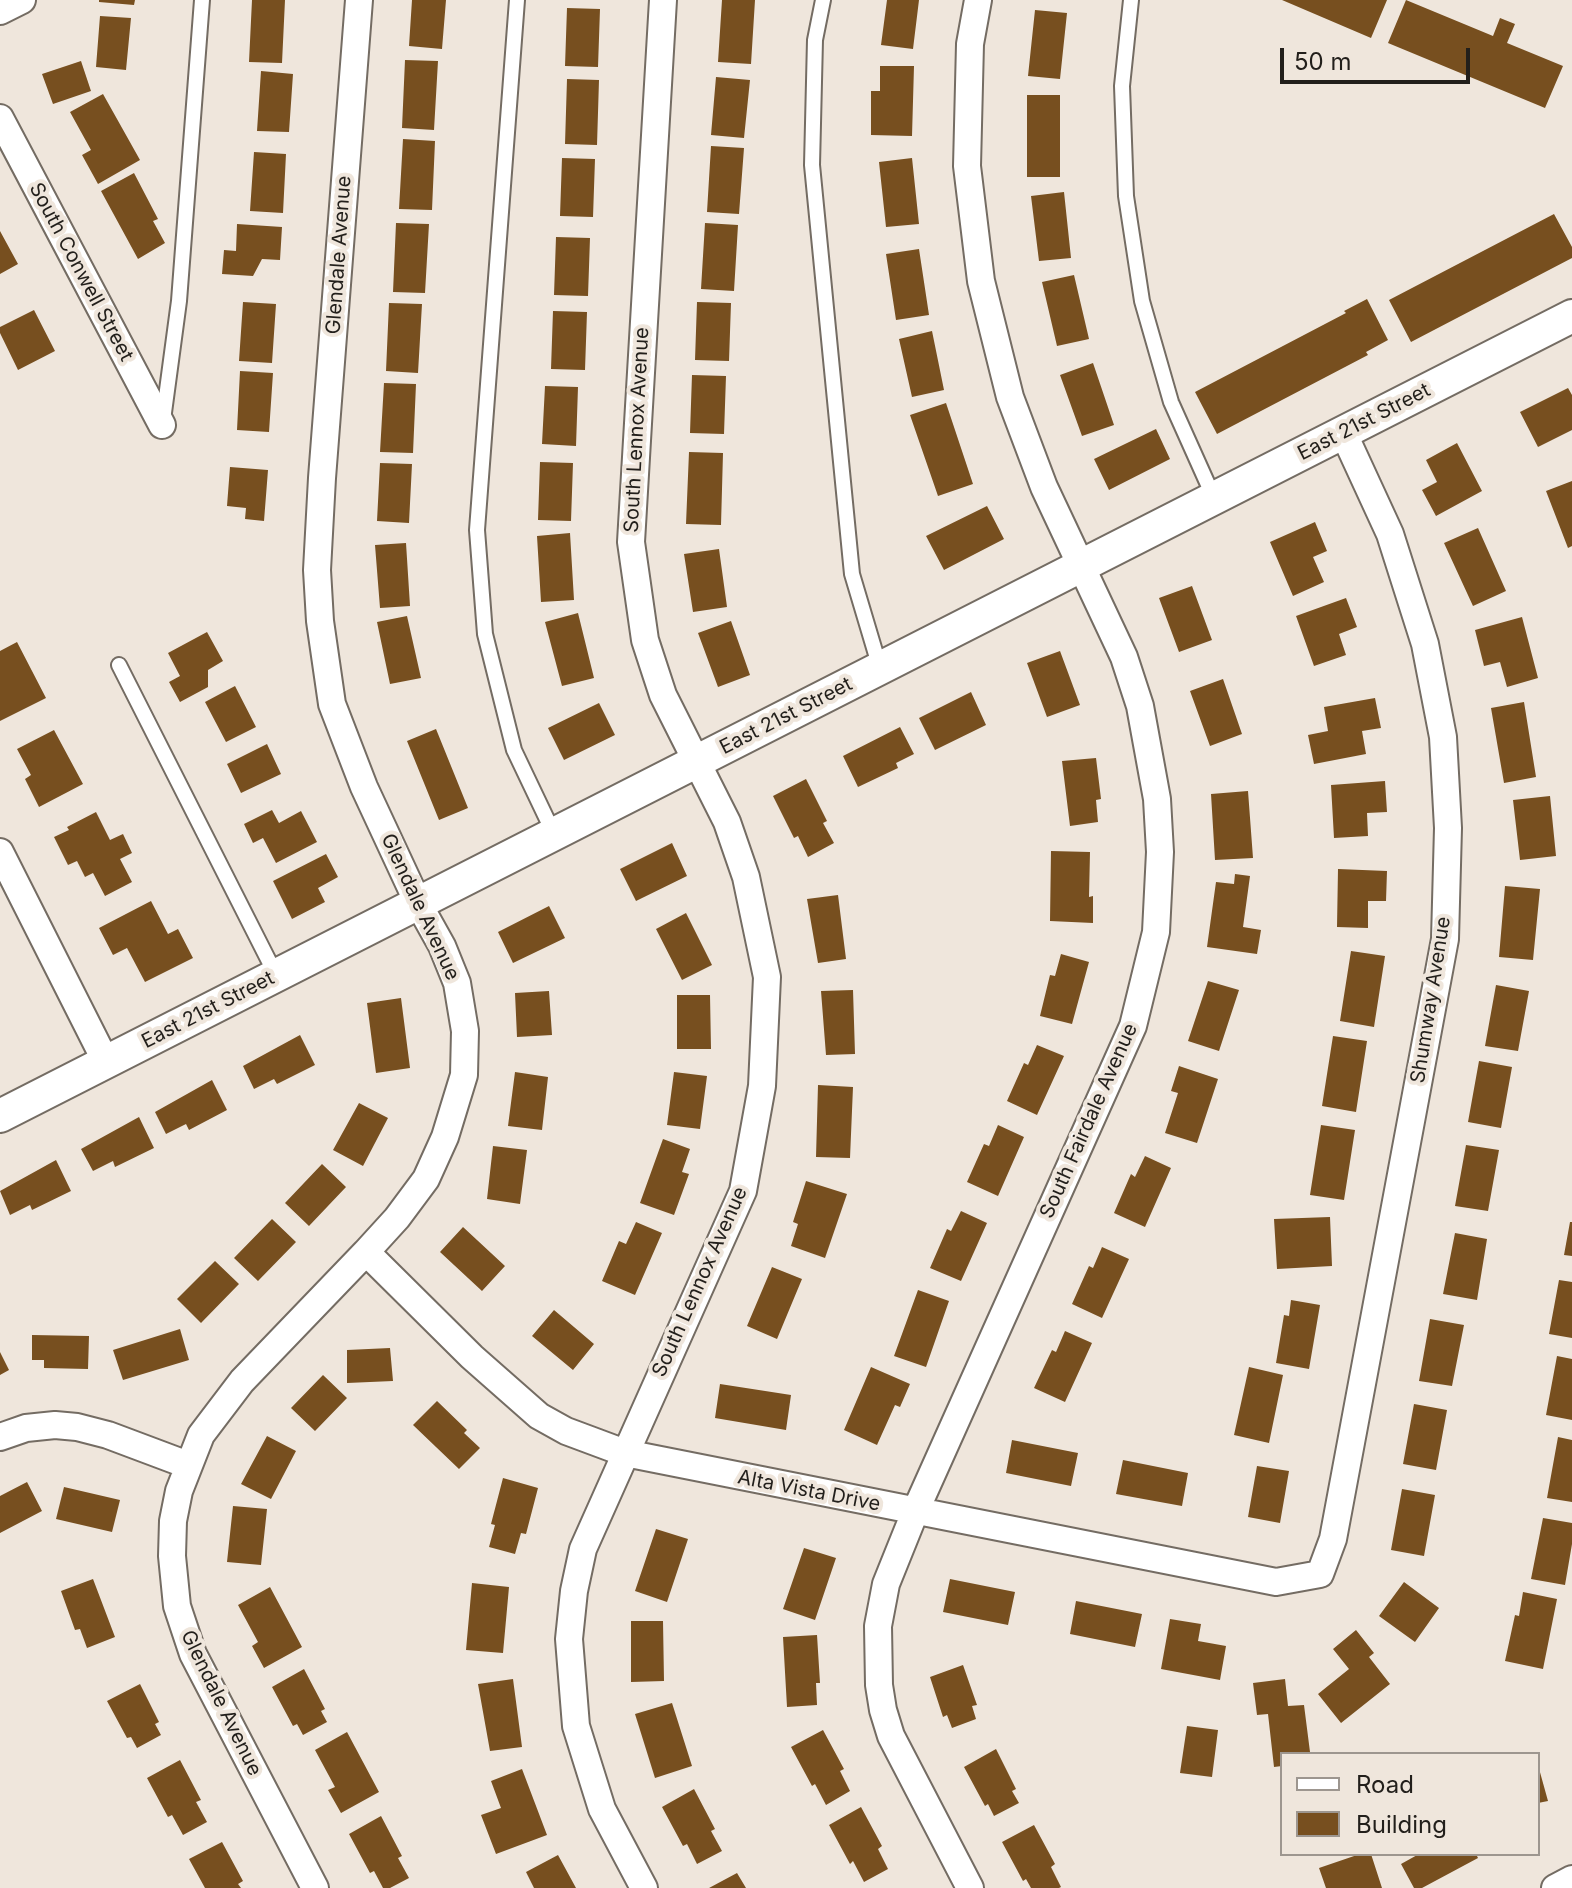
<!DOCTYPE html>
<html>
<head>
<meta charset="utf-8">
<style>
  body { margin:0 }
  #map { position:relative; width:1572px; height:1888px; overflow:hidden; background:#efe6dc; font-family:Inter,sans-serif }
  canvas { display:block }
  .legend { position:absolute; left:1280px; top:1752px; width:260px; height:104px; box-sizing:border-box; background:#efe6dc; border:2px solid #9d968f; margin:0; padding:10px 14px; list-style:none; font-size:24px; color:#221f1b }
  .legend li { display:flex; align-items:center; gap:16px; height:40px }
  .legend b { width:40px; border:2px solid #9d968f }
  .scale { position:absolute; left:1280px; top:48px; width:190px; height:36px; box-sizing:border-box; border:4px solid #221f1b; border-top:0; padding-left:10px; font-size:24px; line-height:28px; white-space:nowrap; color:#221f1b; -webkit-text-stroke:6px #efe6dc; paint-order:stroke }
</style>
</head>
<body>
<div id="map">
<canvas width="1572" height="1888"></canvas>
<ul class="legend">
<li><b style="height:10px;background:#fff"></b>Road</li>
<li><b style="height:22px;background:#774f1f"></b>Building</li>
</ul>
<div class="scale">50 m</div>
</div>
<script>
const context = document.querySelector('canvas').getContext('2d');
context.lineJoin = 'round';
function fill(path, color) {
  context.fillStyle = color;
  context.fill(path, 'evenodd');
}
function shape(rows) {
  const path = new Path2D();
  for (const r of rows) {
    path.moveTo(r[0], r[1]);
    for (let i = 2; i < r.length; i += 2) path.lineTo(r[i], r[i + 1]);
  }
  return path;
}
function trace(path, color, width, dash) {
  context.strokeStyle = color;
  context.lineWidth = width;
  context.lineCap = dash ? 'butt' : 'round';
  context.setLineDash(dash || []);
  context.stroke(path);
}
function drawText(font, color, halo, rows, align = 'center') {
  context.font = font + ' Inter,sans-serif';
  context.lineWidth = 8;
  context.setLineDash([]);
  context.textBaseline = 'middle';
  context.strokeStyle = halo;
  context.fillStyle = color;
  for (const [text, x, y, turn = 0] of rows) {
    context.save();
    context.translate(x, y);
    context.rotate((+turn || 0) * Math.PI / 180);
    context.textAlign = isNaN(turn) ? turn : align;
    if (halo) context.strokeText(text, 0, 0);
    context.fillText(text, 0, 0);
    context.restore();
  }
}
fill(shape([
  [99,0,135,0,134,5,99,2],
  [252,0,285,0,282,63,249,62],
  [412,0,446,0,442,49,409,46],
  [722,0,755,0,751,64,718,62],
  [887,0,919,0,913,49,881,45],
  [1282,0,1387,0,1371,38],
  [1406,0,1493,36,1500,18,1515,24,1507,43,1563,66,1545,108,1388,43],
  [567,8,600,9,598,67,565,66],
  [1035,10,1067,13,1060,79,1028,76],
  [100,16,131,18,126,70,96,67],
  [405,60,438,61,434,130,402,128],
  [81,61,91,91,53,104,42,74],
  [880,66,914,66,912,136,871,135,871,91,880,91],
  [261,71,293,74,289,132,257,131],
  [716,77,750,80,744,138,711,135],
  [567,79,599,80,597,145,565,144],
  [103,94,140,160,98,184,82,155,91,150,70,112],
  [1027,95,1060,95,1060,177,1027,177],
  [403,139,435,141,432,210,399,209],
  [711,146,744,148,739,214,707,212],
  [254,152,286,154,283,213,250,211],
  [562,158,595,159,593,217,560,216],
  [912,158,919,224,886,227,879,162],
  [134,173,158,219,153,221,165,243,138,259,101,191],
  [1064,192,1071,258,1039,261,1031,196],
  [1554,214,1572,247,1572,258,1411,342,1389,300],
  [396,223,429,224,425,293,393,292],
  [705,223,738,225,734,291,701,289],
  [237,224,282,227,280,260,262,259,253,276,222,274,224,250,236,251],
  [0,231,18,264,0,274],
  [556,237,590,238,588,296,554,295],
  [919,249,929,315,896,320,886,254],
  [1074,275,1089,339,1057,346,1042,282],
  [1367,299,1388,340,1366,352,1368,355,1217,434,1195,392,1346,313,1344,311],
  [243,302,276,304,272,363,239,361],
  [697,302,731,303,729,361,695,360],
  [389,303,422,304,418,373,386,371],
  [34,310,55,351,18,370,0,333,0,327],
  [553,311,587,312,585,370,551,369],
  [932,331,944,390,912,397,899,339],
  [1093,363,1114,425,1082,436,1060,375],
  [240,371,273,373,269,432,237,430],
  [692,375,726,376,724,434,690,433],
  [384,383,416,384,413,453,380,452],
  [545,386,578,387,576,446,542,444],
  [1568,388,1572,395,1572,430,1538,447,1520,412],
  [946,403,973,484,938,496,910,415],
  [1156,429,1170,459,1109,490,1094,459],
  [1457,443,1482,491,1436,516,1422,490,1437,482,1426,460],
  [689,452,723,453,721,525,686,524],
  [540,462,573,463,571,521,538,520],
  [380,463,412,464,409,523,377,521],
  [230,467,268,470,264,521,245,519,246,508,227,506],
  [1572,481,1572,546,1568,548,1546,491],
  [987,506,1004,539,944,570,926,536],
  [1315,522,1327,551,1313,557,1324,582,1293,596,1270,542],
  [1478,528,1506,591,1473,606,1444,543],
  [570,533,574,600,541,602,537,536],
  [406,543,410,606,380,608,375,545],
  [719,549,727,607,693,612,684,554],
  [1192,586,1212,640,1179,652,1159,598],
  [1346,598,1357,627,1339,634,1346,655,1314,666,1296,616],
  [578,613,594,678,562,686,545,622],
  [407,616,421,678,390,684,377,622],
  [1522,617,1538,678,1507,687,1500,662,1484,666,1475,630],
  [731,621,750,675,718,687,698,633],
  [207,632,223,661,208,670,208,687,180,702,169,682,180,676,168,653],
  [17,642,46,698,0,721,0,651],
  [1060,651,1080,705,1047,717,1027,663],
  [1223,679,1242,734,1210,746,1190,691],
  [235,686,256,727,226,742,205,702],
  [971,692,986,725,935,750,919,718],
  [1375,698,1381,728,1362,731,1366,754,1314,764,1308,735,1328,731,1324,707],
  [1524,702,1536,777,1504,783,1491,708],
  [599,703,615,735,564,760,548,728],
  [900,727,914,754,896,763,898,768,858,787,843,756],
  [436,729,468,808,439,820,407,741],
  [54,730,83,784,39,807,25,779,31,775,17,749],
  [267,744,281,774,241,793,227,764],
  [1096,758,1101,799,1096,800,1098,822,1070,826,1062,761],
  [806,779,827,821,823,823,834,843,808,857,798,836,794,838,773,796],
  [1385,781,1387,812,1367,813,1368,836,1334,838,1331,785],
  [1248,791,1253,858,1215,860,1211,794],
  [1550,796,1556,856,1520,860,1513,800],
  [272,810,279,823,301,811,317,842,276,863,263,838,253,843,244,824],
  [96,812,110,840,123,834,132,853,120,859,132,882,105,896,93,873,85,877,77,861,68,865,54,837,69,830,67,827],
  [672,843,687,876,636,901,620,869],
  [1051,851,1090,852,1089,897,1093,896,1093,923,1050,921],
  [326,854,338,877,318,888,325,902,292,919,273,881],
  [1338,869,1387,871,1386,901,1368,901,1368,928,1337,927],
  [1235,874,1250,876,1243,927,1261,930,1257,954,1207,947,1216,882,1234,884],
  [1505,886,1540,889,1533,960,1499,957],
  [838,895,846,959,818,963,807,899],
  [151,901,168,934,178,929,193,958,145,982,127,948,113,955,99,928],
  [549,906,565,938,513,963,498,932],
  [686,913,712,965,682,980,656,929],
  [1351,951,1385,956,1374,1027,1340,1021],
  [1061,954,1089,962,1072,1024,1040,1016,1050,975,1055,976],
  [1208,981,1239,990,1219,1051,1188,1041],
  [1496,985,1529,991,1518,1051,1485,1046],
  [853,990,855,1054,826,1055,821,991],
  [549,991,552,1035,517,1037,515,993],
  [677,995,710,995,711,1049,677,1049],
  [401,998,410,1068,376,1073,367,1003],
  [300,1035,315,1065,277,1084,274,1079,254,1089,243,1066],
  [1333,1036,1367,1041,1356,1112,1322,1106],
  [1037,1045,1064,1056,1037,1115,1007,1101,1024,1063,1028,1065],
  [1479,1061,1512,1067,1501,1128,1468,1122],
  [1179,1066,1218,1079,1197,1143,1165,1133,1178,1093,1171,1091],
  [515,1072,548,1077,542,1130,508,1126],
  [674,1072,707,1076,700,1129,667,1125],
  [212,1080,227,1110,189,1130,186,1124,166,1134,155,1112],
  [818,1085,853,1087,850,1158,816,1157],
  [359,1103,388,1118,363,1166,333,1150],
  [139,1117,154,1148,115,1167,113,1161,93,1171,81,1149],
  [998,1125,1024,1137,998,1196,967,1182,984,1144,989,1146],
  [1321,1125,1355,1130,1344,1200,1310,1195],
  [663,1139,690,1149,682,1172,689,1174,674,1215,640,1203],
  [1466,1145,1499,1150,1488,1211,1455,1206],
  [493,1146,527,1150,520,1204,487,1199],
  [1145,1156,1171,1168,1145,1227,1114,1213,1131,1174,1135,1177],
  [56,1160,71,1191,32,1210,30,1205,10,1215,0,1191],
  [322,1164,346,1187,309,1226,285,1203],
  [806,1181,847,1194,825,1258,791,1246,798,1224,793,1222],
  [961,1211,987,1223,961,1281,930,1268,947,1229,951,1231],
  [1330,1217,1332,1266,1277,1269,1274,1219],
  [272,1219,296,1242,258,1281,234,1258],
  [636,1222,662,1233,635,1295,602,1281,619,1241,626,1244],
  [1570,1222,1572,1222,1572,1256,1564,1255],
  [463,1227,505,1266,482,1291,440,1252],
  [1455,1233,1487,1239,1477,1300,1443,1294],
  [1102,1247,1129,1259,1102,1318,1072,1304,1089,1266,1093,1268],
  [215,1261,239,1284,201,1323,177,1299],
  [772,1267,802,1279,777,1339,747,1326],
  [1559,1280,1572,1282,1572,1338,1549,1334],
  [918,1290,949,1301,926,1367,894,1356],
  [1291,1300,1320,1305,1309,1369,1276,1363,1284,1315,1289,1316],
  [554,1310,594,1344,573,1370,532,1336],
  [1430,1319,1464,1325,1452,1386,1419,1381],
  [180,1329,189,1360,123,1380,113,1350],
  [1065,1331,1092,1343,1065,1402,1034,1388,1052,1350,1056,1352],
  [32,1335,89,1336,88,1369,44,1368,44,1360,32,1360],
  [390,1348,393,1381,347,1383,347,1350],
  [0,1352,9,1370,0,1375],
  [1557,1356,1572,1359,1572,1420,1546,1415],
  [871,1367,910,1384,900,1407,895,1405,877,1445,844,1430],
  [1249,1367,1283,1375,1269,1443,1234,1435],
  [323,1375,347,1398,315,1431,291,1408],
  [720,1384,791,1395,786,1430,715,1418],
  [437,1401,467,1430,464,1433,480,1448,459,1469,413,1425],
  [1414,1404,1447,1410,1436,1470,1403,1464],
  [267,1436,296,1451,271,1499,241,1484],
  [1558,1437,1572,1440,1572,1502,1547,1498],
  [1012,1440,1078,1453,1071,1486,1006,1473],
  [1123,1460,1188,1473,1182,1506,1116,1494],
  [1257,1466,1289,1471,1280,1523,1248,1517],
  [503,1478,538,1488,526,1534,521,1533,515,1554,489,1547,495,1525,491,1524],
  [27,1482,42,1511,0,1533,0,1496],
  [64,1487,120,1500,112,1532,56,1519],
  [1402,1489,1435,1495,1424,1556,1391,1550],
  [233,1506,267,1509,261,1565,227,1562],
  [1543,1518,1572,1523,1572,1544,1565,1585,1531,1579],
  [656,1529,688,1539,667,1602,635,1591],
  [804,1548,836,1558,815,1620,783,1609],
  [93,1579,115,1637,87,1648,80,1629,75,1630,61,1591],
  [950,1579,1015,1592,1008,1625,943,1612],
  [1404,1582,1439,1608,1415,1642,1379,1616],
  [472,1583,509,1587,503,1653,466,1650],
  [270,1587,302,1647,264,1668,252,1646,258,1642,238,1605],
  [1523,1592,1557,1599,1543,1669,1505,1661,1515,1615,1519,1616],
  [1076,1601,1142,1614,1135,1647,1070,1634],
  [1170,1619,1201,1624,1198,1641,1226,1646,1220,1680,1161,1669],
  [631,1621,663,1621,664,1681,631,1682],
  [1356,1630,1374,1653,1369,1657,1390,1684,1341,1723,1318,1694,1349,1669,1333,1649],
  [817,1635,820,1683,816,1683,817,1705,787,1707,783,1637],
  [963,1665,977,1705,972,1706,976,1719,952,1728,947,1715,943,1717,930,1677],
  [304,1669,325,1709,321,1711,327,1722,303,1735,297,1724,293,1726,272,1687],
  [513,1679,522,1747,490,1751,478,1684],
  [1285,1679,1288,1706,1304,1705,1310,1752,1282,1754,1282,1766,1274,1767,1268,1714,1257,1715,1253,1683],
  [140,1684,159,1722,155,1724,161,1735,137,1748,131,1737,127,1738,107,1701],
  [672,1703,692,1766,655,1778,635,1714],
  [1187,1726,1218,1730,1212,1777,1180,1773],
  [823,1730,844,1769,840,1771,850,1791,826,1805,815,1784,812,1786,791,1747],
  [347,1732,379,1792,341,1813,328,1790,335,1787,315,1750],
  [996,1749,1016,1789,1012,1791,1019,1803,994,1816,988,1804,985,1806,964,1767],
  [180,1760,201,1800,196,1802,207,1822,183,1835,172,1815,168,1817,147,1778],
  [1538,1765,1548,1801,1538,1803],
  [522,1769,547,1835,496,1854,481,1815,501,1808,491,1781],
  [694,1789,715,1829,711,1831,722,1851,697,1864,687,1844,683,1846,662,1807],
  [861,1807,882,1846,878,1849,888,1869,864,1882,853,1861,850,1864,829,1825],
  [381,1816,402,1856,398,1858,409,1878,390,1888,383,1888,374,1871,370,1873,349,1834],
  [1034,1825,1055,1864,1051,1867,1061,1887,1059,1888,1031,1888,1026,1879,1023,1881,1002,1842],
  [222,1842,243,1881,238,1884,241,1888,205,1888,189,1859],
  [1360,1854,1371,1854,1382,1888,1326,1888,1319,1868],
  [1419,1854,1476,1854,1478,1858,1422,1888,1414,1888,1401,1864],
  [558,1855,576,1888,534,1888,526,1872],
  [737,1873,746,1888,709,1888]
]), '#774f1f');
const service = shape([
  [517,0,477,530,485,634,514,750,554,834],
  [823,0,815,40,812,165,852,574,880,668],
  [1131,0,1122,86,1126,196,1142,301,1171,402,1214,498],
  [163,420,179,301,202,0],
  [119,665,276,975]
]);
const minor = shape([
  [0,11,22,0],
  [0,118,162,425],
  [0,852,106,1062],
  [366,1252,472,1357,539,1416,566,1431,625,1453,1276,1582,1320,1574,1333,1539,1445,939,1448,828,1443,737,1425,644,1390,534,1343,432],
  [0,1437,26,1428,55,1425,77,1427,108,1435,188,1465],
  [315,1888,193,1654,177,1606,172,1556,173,1521,179,1491,201,1435,242,1381,366,1252,397,1218,426,1179,445,1137,464,1075,465,1031,457,983,442,946,418,903,364,787,332,704,320,621,317,570,322,478,359,0],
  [644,1888,602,1809,576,1726,569,1639,574,1591,583,1549,743,1191,762,1086,767,977,746,877,727,822,663,695,645,640,631,542,663,0],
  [970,1888,891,1736,883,1710,879,1685,878,1626,886,1584,915,1512,1133,1026,1156,932,1160,852,1157,799,1140,706,1124,657,1044,487,1010,397,981,281,967,166,970,44,978,0],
  [1555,1888,1572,1879]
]);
const tertiary = shape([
  [0,1116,1572,316]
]);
trace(service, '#746c63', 18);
trace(minor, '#746c63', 30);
trace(tertiary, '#746c63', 36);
trace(service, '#fff', 14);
trace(minor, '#fff', 26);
trace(tertiary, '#fff', 32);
drawText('20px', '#221f1b', '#efe6dc', [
  ["Glendale Avenue",339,255,-86],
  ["South Conwell Street",81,272,62],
  ["East 21st Street",1364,422,-27],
  ["South Lennox Avenue",637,430,-87],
  ["East 21st Street",786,716,-27],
  ["Glendale Avenue",420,907,65],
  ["Shumway Avenue",1431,1000,-81],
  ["East 21st Street",208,1010,-27],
  ["South Fairdale Avenue",1089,1121,-66],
  ["South Lennox Avenue",700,1282,-66],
  ["Alta Vista Drive",809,1491,11],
  ["Glendale Avenue",221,1703,64]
]);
</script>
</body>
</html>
